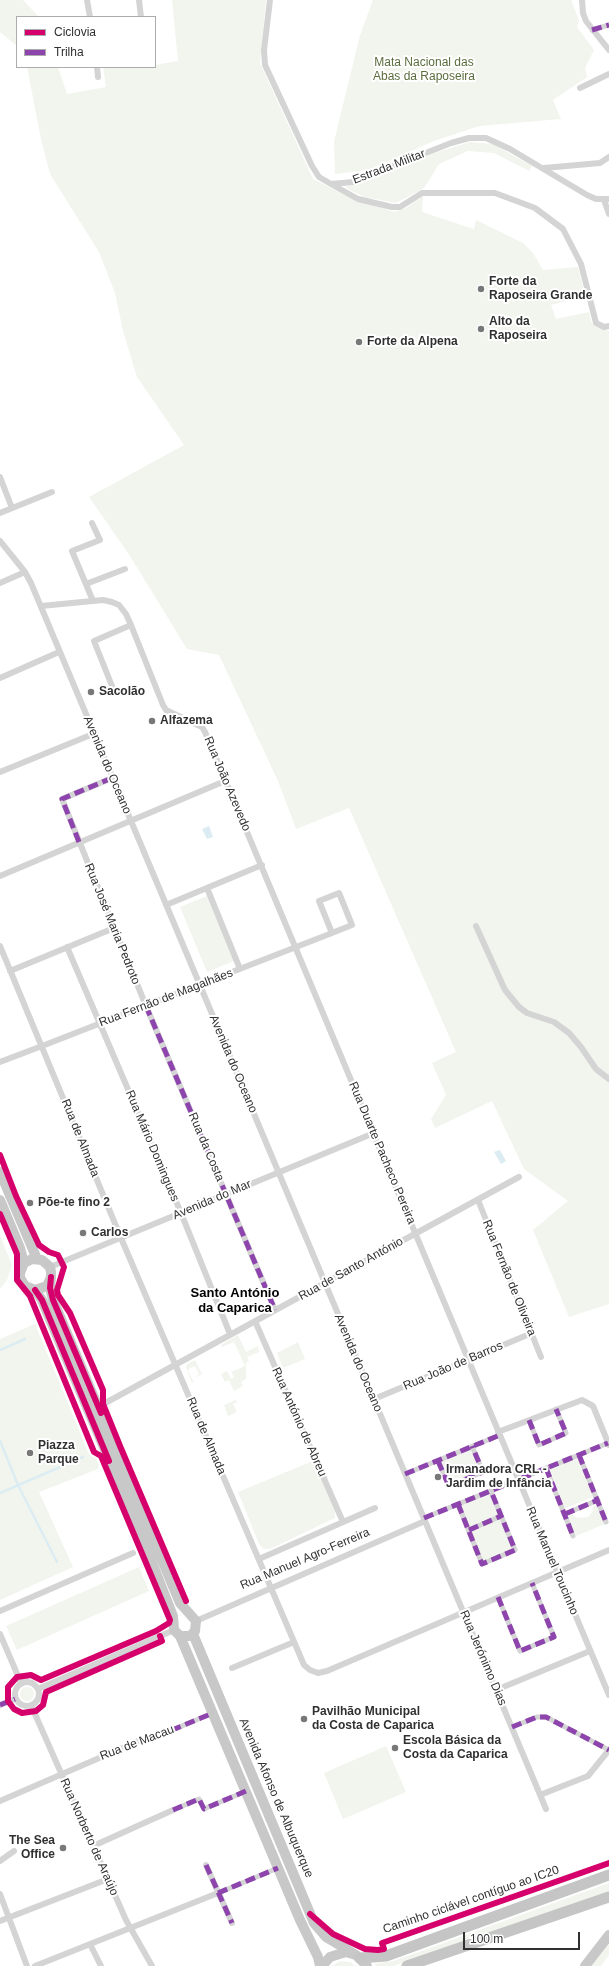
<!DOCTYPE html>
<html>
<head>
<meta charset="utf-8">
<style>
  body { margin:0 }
  #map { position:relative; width:609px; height:1966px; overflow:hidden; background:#fff; font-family:Helvetica,sans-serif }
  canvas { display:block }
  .legend { position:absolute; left:16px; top:16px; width:140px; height:52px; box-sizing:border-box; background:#fff; border:1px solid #acacac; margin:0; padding:5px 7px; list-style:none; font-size:12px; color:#303030 }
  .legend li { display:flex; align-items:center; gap:8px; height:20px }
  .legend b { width:20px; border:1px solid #acacac }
  .scale { position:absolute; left:463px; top:1932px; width:117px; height:18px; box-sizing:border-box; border:2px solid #303030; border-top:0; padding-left:5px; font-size:12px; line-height:14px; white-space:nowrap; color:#303030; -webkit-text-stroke:3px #fff; paint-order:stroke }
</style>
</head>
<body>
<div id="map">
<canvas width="609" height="1966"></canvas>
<ul class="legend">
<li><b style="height:5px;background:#d6006c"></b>Ciclovia</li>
<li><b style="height:5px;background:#8e44ad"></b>Trilha</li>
</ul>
<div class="scale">100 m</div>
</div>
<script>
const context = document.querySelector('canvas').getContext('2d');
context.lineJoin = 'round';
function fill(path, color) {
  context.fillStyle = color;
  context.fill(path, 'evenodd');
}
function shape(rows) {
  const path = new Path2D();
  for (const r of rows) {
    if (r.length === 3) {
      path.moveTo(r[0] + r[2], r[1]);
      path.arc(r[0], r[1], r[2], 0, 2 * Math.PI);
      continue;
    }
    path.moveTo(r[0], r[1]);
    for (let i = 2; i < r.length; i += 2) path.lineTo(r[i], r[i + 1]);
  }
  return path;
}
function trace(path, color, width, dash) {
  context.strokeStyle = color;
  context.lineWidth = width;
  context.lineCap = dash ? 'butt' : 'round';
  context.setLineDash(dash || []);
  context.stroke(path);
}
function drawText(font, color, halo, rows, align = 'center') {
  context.font = font + ' Helvetica,sans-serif';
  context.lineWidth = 4;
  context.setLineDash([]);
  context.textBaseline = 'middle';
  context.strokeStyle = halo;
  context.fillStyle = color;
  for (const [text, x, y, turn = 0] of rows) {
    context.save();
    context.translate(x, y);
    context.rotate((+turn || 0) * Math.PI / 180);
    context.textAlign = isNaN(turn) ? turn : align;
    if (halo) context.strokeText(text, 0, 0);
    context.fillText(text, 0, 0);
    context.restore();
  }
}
fill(shape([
  [0,0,23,0,39,17,17,17,17,46,0,32],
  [172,0,266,0,260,63,313,179,343,194,394,212,406,208,423,196,422,212,474,229,476,220,523,243,533,253,543,270,578,267,585,296,551,305,556,319,589,312,591,322,596,327,609,331,609,1304,569,1317,533,1230,568,1201,524,1169,492,1101,435,1128,431,1119,446,1095,432,1063,456,1052,349,808,296,829,278,781,219,655,187,649,130,556,89,497,184,445,137,377,123,331,115,293,99,252,50,174,41,139,27,67,58,67,67,94,106,87,103,67,155,67,155,65,178,61],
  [373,0,571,0,579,20,577,27,594,50,585,68,587,77,553,100,561,119,479,126,434,141,368,170,335,174,334,142,360,35],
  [470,142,493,144,532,166,529,171,494,153,468,151,439,164,424,188,396,203,364,197,346,188,347,186,359,184,378,177,435,153],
  [207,896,234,961,207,972,180,907],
  [0,1235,12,1265,7,1280,0,1289],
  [35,1324,88,1452,90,1456,96,1458,99,1466,98,1469,39,1492,73,1567,0,1600,0,1339],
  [238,1335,246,1352,258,1346,259,1352,247,1357,249,1361,246,1363,246,1379,241,1382,243,1386,234,1391,229,1380,225,1382,221,1374,227,1371,231,1379,234,1377,217,1347,231,1372,245,1366,234,1342,222,1347,221,1345],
  [298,1342,305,1359,283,1368,277,1353],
  [195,1360,202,1374,195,1378,199,1374,195,1366,190,1368,188,1371,194,1382,192,1383,186,1367,187,1364],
  [236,1400,237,1402,233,1404,237,1412,228,1416,224,1405],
  [472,1446,483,1472,449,1486,438,1461],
  [576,1456,593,1497,565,1508,549,1467],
  [313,1461,335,1511,335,1518,270,1549,264,1549,259,1544,238,1492],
  [491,1491,515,1550,482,1564,458,1504],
  [597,1505,605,1524,576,1536,568,1516,572,1514,577,1518,588,1517,593,1511,592,1507],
  [139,1567,149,1591,17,1650,6,1626],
  [27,1694,7],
  [386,1746,406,1792,343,1819,324,1773],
  [609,1883,609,1893,413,1958,394,1966,376,1966,374,1964,393,1961,424,1950],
  [609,1941,609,1955,601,1966,591,1966],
  [340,1961,350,1962,356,1966,332,1966]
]), '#f2f5ed');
fill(shape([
  [209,826,213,837,207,839,202,829],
  [500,1150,506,1161,501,1164,494,1152]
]), '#dbecf2');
trace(shape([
  [0,1350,25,1339],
  [0,1441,18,1485,57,1562],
  [0,1493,83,1457]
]), '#dbecf2', 2.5);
trace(shape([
  [592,30,609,25],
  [529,1420,539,1445,566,1433,556,1409],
  [579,1455,606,1522],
  [438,1461,449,1486,483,1472,472,1446],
  [546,1468,573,1536],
  [405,1474,500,1435],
  [458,1504,482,1564,515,1550,491,1491],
  [565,1514,598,1500],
  [424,1518,608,1443],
  [469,1530,501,1516],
  [498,1597,520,1651,554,1637,532,1583],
  [512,1727,537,1717,546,1717,609,1750],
  [143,1739,153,1738,213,1713],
  [173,1810,199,1799,204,1809,246,1791],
  [218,1893,278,1868]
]), '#d4d4d4', 5);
trace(shape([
  [87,0,90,17],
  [139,0,141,17],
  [270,0,264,50,265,65,312,166,319,177,331,184,353,182,451,143,469,138,486,138,510,149,587,195,596,199,609,199],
  [582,0,583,13,586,21,609,50],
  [97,67,98,77],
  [580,88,609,74],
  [544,168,600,163,609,157],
  [331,184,358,199,392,207,400,207,422,193,495,193,535,208,563,229,581,264,596,323,604,327,609,326],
  [604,200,609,214],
  [0,477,12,508],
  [0,513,52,492],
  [92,523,100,540,72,551,93,601],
  [0,541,25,572,31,583,546,1809],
  [0,583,25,572],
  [86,584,125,569],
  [41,606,103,600,112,602,119,605,126,614,131,625,163,705,166,710,202,727,205,732,609,1695],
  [0,678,59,652],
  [112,686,94,641,131,625],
  [0,772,93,734],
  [112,778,62,799,146,1006,275,1310],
  [0,876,225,781],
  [207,888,240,969],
  [166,905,262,865],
  [476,926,505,990,519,1007,527,1013,554,1022,569,1033,581,1047,596,1069,609,1079],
  [0,946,121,1238,304,1665,310,1670,318,1673,327,1671,609,1550],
  [67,947,181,1213,230,1334],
  [10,971,114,928],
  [0,1062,42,1046,332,933,352,925,339,893,319,901,332,933],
  [478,1200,541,1357],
  [50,1267,374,1133],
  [255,1321,343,1522],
  [374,1399,532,1333],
  [98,1407,519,1177],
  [498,1432,582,1400,593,1406,609,1445],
  [259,1559,375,1508],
  [0,1611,133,1553],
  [196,1621,425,1521],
  [0,1634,21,1683],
  [232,1668,294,1642],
  [27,1694,12],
  [38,1689,174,1630],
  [496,1690,590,1651],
  [0,1705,15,1699],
  [31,1705,126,1920,152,1966],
  [540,1795,588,1776,609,1750],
  [0,1801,143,1739],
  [93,1846,173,1810],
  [0,1861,14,1851],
  [206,1865,232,1923],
  [0,1894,27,1966],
  [0,1921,108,1879],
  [90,1944,101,1966],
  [35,1966,218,1893]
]), '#d4d4d4', 6);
trace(shape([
  [0,1172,37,1259],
  [0,1200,20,1248,24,1263],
  [35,1290,42,1300,146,1547,173,1616,174,1630,180,1636,190,1636,195,1631,196,1621,180,1603,53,1300,50,1288,51,1277,51,1272,50,1267,42,1260,32,1259,24,1263,20,1273,20,1278,25,1286,35,1290,47,1286,51,1277],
  [193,1634,314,1923,326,1937,356,1955],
  [180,1636,300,1920,318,1957,320,1966],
  [322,1966,330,1957,346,1952,356,1955,367,1966],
  [585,1966,609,1935]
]), '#c8c8c8', 10);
trace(shape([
  [360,1958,386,1956,609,1875],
  [407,1966,609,1897]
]), '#c5c5c5', 11);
trace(shape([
  [592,30,609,25],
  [79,842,62,799,112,778],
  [146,1006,275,1310],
  [529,1420,539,1445,566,1433,556,1409],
  [579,1455,606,1522],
  [438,1461,449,1486,483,1472,472,1446],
  [546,1468,573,1536],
  [405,1474,500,1435],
  [458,1504,482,1564,515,1550,491,1491],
  [565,1514,598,1500],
  [424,1518,608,1443],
  [469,1530,501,1516],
  [498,1597,520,1651,554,1637,532,1583],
  [0,1705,15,1699],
  [512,1727,537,1717,546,1717,609,1750],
  [143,1739,153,1738,213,1713],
  [173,1810,199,1799,204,1809,246,1791],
  [206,1865,232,1923],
  [218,1893,278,1868]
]), '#8e44ad', 5, [10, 5]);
trace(shape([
  [0,1155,16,1196,39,1245,49,1252,58,1255,64,1267,57,1290,58,1295,70,1313,103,1390,103,1404,120,1446,186,1601],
  [0,1214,17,1254,17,1280,30,1296,94,1452,101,1456,170,1620,169,1623,156,1631,41,1680,31,1675,17,1677,8,1687,8,1701,14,1709,22,1713,36,1711,43,1705,46,1692,162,1641,160,1636],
  [51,1277,50,1288,53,1300,101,1413],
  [35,1290,42,1300,109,1461],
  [310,1914,333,1934,365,1949,378,1950,384,1949,382,1943,609,1863]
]), '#d6006c', 6);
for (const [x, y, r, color] of [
  [481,289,4,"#787878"],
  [481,329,4,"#787878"],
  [359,342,4,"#787878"],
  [91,692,4,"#787878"],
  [152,721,4,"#787878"],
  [30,1203,4,"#787878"],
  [83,1233,4,"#787878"],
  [30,1453,4,"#787878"],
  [438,1477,4,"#787878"],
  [304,1719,4,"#787878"],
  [395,1748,4,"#787878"],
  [63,1848,4,"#787878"]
]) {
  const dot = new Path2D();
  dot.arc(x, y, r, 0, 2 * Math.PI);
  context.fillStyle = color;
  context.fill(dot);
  trace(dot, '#fff', 1.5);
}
drawText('12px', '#5a6d3d', '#fff', [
  ["Mata Nacional das",424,63],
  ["Abas da Raposeira",424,77]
]);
drawText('12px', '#303030', '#fff', [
  ["Estrada Militar",389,167,-21],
  ["Avenida do Oceano",107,765,67],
  ["Rua João Azevedo",227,784,67],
  ["Rua José Maria Pedroto",112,924,68],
  ["Rua Fernão de Magalhães",166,998,-21],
  ["Avenida do Oceano",233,1064,67],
  ["Rua de Almada",80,1138,68],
  ["Rua Mário Domingues",152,1146,67],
  ["Rua da Costa",206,1147,67],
  ["Rua Duarte Pacheco Pereira",382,1153,67],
  ["Avenida do Mar",212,1200,-23],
  ["Rua de Santo António",351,1269,-29],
  ["Rua Fernão de Oliveira",509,1278,68],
  ["Avenida do Oceano",358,1363,67],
  ["Rua João de Barros",453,1366,-23],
  ["Rua António de Abreu",299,1422,66],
  ["Rua de Almada",206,1436,67],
  ["Rua Manuel Agro-Ferreira",305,1559,-23],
  ["Rua Manuel Toucinho",552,1561,67],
  ["Rua Jerónimo Dias",483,1658,67],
  ["Rua de Macau",137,1743,-21],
  ["Avenida Afonso de Albuquerque",276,1798,67],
  ["Rua Norberto de Araújo",89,1837,66],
  ["Caminho ciclável contíguo ao IC20",471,1900,-19]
]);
drawText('bold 12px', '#303030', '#fff', [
  ["Forte da",489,282],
  ["Raposeira Grande",489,296],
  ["Alto da",489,322],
  ["Raposeira",489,336],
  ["Forte da Alpena",367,342],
  ["Sacolão",99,692],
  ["Alfazema",160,721],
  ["Põe-te fino 2",38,1203],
  ["Carlos",91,1233],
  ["Piazza",38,1446],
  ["Parque",38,1460],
  ["Irmanadora CRL -",446,1470],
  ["Jardim de Infância",446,1484],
  ["Pavilhão Municipal",312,1712],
  ["da Costa de Caparica",312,1726],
  ["Escola Básica da",403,1741],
  ["Costa da Caparica",403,1755],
  ["The Sea",55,1841,"right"],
  ["Office",55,1855,"right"]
], 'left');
drawText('bold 13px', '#000', '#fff', [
  ["Santo António",235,1293],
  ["da Caparica",235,1308]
]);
</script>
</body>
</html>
